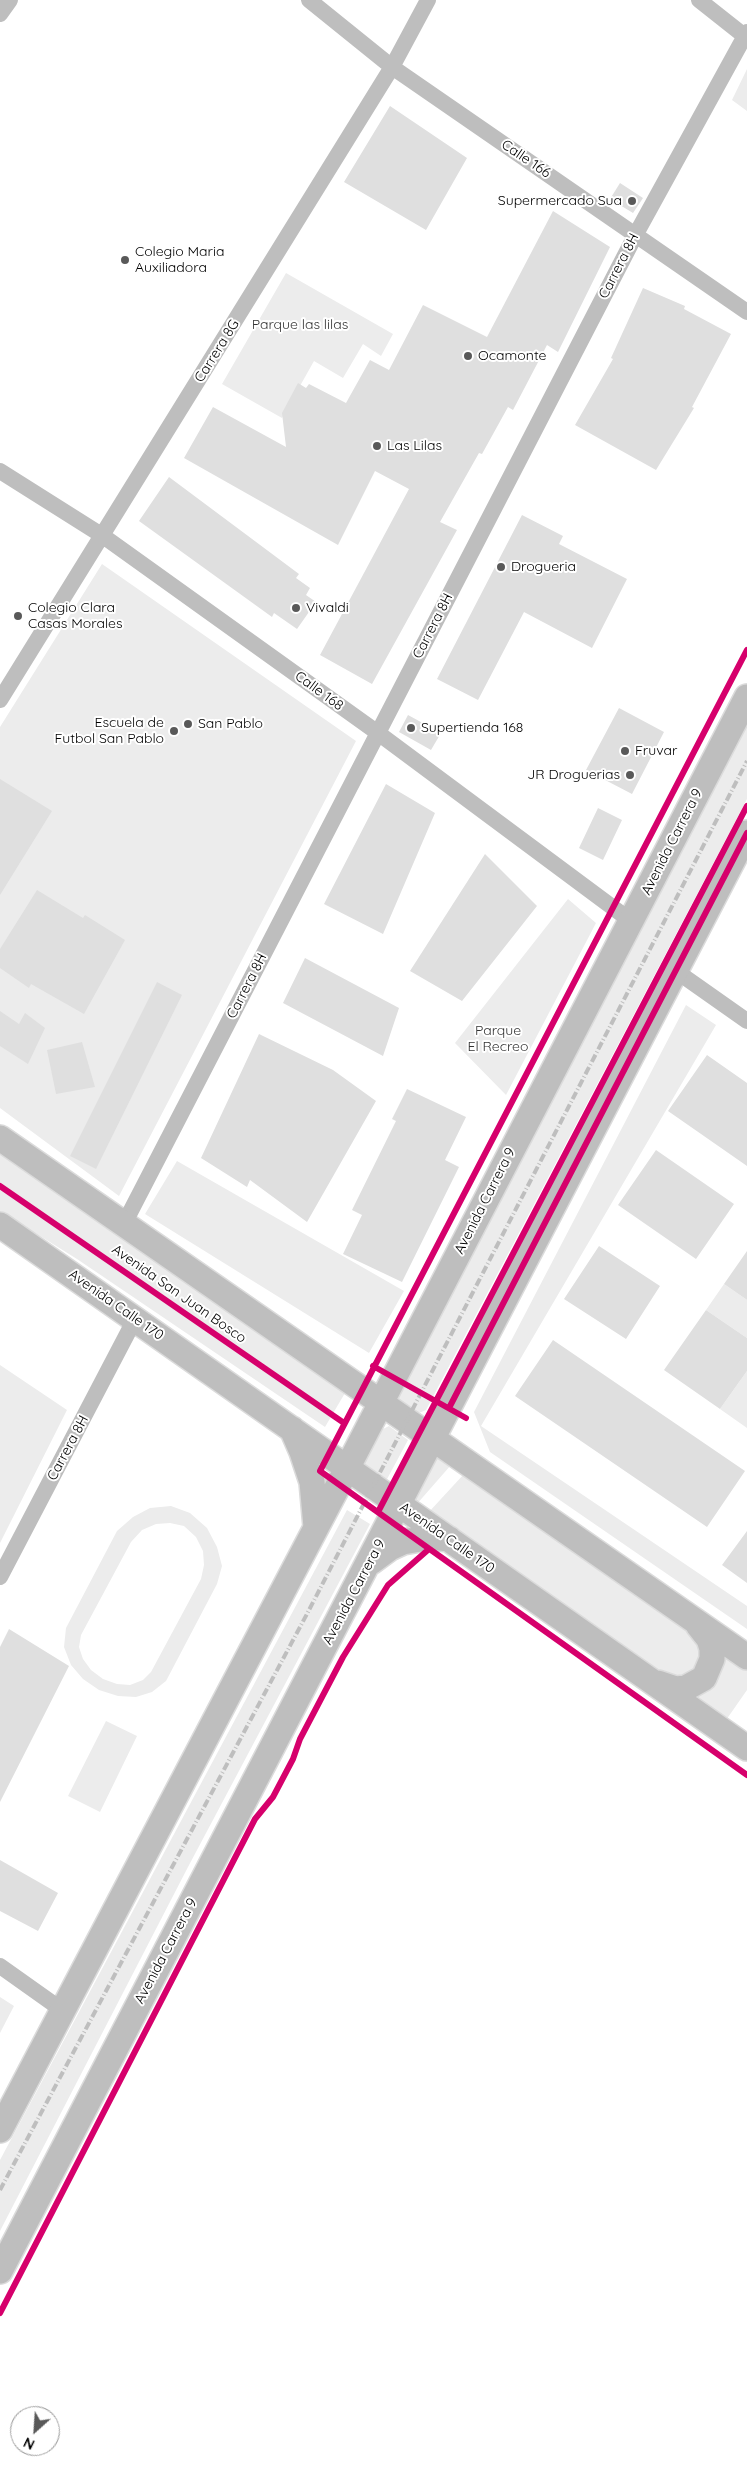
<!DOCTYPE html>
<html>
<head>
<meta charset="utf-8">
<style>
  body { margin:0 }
  #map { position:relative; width:747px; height:2466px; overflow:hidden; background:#fff; font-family:Quicksand,sans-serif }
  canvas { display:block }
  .north { position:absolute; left:10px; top:2406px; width:50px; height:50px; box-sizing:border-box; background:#fff; border:1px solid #999; border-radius:50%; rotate:206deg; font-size:14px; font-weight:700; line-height:20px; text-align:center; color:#000 }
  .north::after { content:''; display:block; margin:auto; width:18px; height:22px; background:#595959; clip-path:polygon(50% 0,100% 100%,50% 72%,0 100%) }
</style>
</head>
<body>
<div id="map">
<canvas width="747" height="2466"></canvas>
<div class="north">N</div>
</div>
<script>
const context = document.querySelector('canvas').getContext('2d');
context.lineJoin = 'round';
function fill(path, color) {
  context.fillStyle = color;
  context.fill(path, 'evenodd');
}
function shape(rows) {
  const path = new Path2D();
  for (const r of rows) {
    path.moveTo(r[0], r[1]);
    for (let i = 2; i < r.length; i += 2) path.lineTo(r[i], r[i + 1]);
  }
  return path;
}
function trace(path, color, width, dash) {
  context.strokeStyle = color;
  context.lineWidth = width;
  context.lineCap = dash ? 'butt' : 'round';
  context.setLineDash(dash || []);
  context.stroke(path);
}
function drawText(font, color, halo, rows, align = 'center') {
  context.font = font + ' Quicksand,sans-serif';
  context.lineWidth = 4;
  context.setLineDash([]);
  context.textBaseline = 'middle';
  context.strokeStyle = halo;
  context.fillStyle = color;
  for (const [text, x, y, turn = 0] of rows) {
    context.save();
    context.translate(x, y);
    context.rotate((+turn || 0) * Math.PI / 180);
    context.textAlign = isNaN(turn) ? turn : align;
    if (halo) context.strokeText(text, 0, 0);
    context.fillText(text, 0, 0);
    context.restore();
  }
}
fill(shape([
  [747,69,747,111,732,100],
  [286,273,393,334,381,356,363,344,343,378,314,361,282,418,222,384],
  [102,564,356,741,119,1196,0,1108,0,727],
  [747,720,747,799,426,1410,419,1413,400,1402,398,1397],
  [568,899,596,923,506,1095,455,1043],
  [686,1005,716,1025,481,1426,747,1606,747,1629,490,1452,474,1412],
  [0,1150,345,1393,325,1427,77,1259,0,1211],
  [177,1161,404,1291,369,1353,145,1214],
  [724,1284,747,1300,747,1338,706,1310],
  [0,1365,67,1410,0,1543],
  [747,1371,747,1428,720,1409],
  [389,1426,408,1440,386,1481,365,1466,365,1462,383,1429],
  [438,1456,451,1465,416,1505,411,1496,432,1460],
  [464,1474,701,1638,701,1669,683,1682,647,1664,428,1513],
  [171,1506,190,1513,207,1528,217,1547,222,1566,217,1584,166,1681,152,1692,136,1697,118,1696,99,1690,83,1679,71,1665,64,1647,66,1628,117,1531,133,1517,150,1508],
  [170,1523,184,1526,196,1537,203,1551,204,1565,201,1579,151,1672,143,1680,130,1685,117,1684,103,1679,91,1670,83,1659,79,1647,81,1635,131,1542,142,1530,156,1524],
  [347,1510,370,1524,188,1867,0,2231,0,2160],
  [724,1651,747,1667,747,1690,724,1723,691,1700,711,1687],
  [106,1721,137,1736,100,1812,68,1796],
  [0,1997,14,2006,0,2033]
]), '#ececec');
fill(shape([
  [390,106,467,158,426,230,344,182],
  [620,183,643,198,633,213,610,199],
  [553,211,610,247,558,352,547,345,513,410,508,407,482,454,479,453,440,522,457,530,372,684,320,655,409,489,375,471,338,545,184,458,213,407,286,447,282,413,298,383,306,388,309,384,346,403,370,360,389,370,423,305,487,337],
  [643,288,685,306,684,309,731,334,692,407,694,408,656,470,575,425,613,359,611,358],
  [169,477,299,574,296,578,310,588,306,595,316,602,297,629,274,613,272,617,139,521],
  [522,515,563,536,559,544,627,579,592,648,524,612,478,700,437,679],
  [619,708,664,732,632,794,586,770],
  [408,715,441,733,431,750,399,732],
  [0,779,52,811,0,895],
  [386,784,435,813,383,934,324,904],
  [598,808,622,820,603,860,579,848],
  [485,854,537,906,462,1001,410,971],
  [37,890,83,918,85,915,125,940,84,1014,31,984,29,988,0,968,0,949],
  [305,958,399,1008,383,1056,283,1003],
  [157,982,182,995,96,1169,70,1156],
  [0,1011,19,1024,25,1013,45,1028,28,1064,0,1046],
  [259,1034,333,1070,376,1101,307,1222,250,1180,247,1187,201,1158],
  [82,1042,95,1087,56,1094,47,1050],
  [707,1055,747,1083,747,1166,668,1111],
  [407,1089,466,1117,445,1160,459,1167,402,1282,343,1254,362,1215,352,1210,396,1121,392,1119],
  [656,1150,734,1204,696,1259,618,1205],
  [599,1246,660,1286,626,1339,564,1299],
  [747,1251,747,1300,724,1284],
  [706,1310,747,1338,747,1371,720,1409,664,1370],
  [553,1340,745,1471,707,1527,515,1396],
  [747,1531,747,1583,722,1565],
  [9,1629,69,1666,0,1802,0,1647],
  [0,1860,58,1893,38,1931,0,1911]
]), '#dfdfdf');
const primary = shape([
  [0,1138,747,1657],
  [0,1225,747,1748],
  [292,1429,302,1452,312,1482,316,1527],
  [371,1562,390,1548,403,1542,432,1537,449,1539],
  [658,1683,676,1689,686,1688,704,1678,712,1659,712,1649,709,1639,698,1625],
  [0,2130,339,1484,747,697],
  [0,2271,747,833]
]);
trace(primary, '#dbdbdb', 28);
trace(shape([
  [309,0,392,67,747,312],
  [699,0,747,38],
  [0,14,10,0],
  [0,471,103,536,378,733,631,921],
  [0,700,392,67,428,0],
  [676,971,747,1021],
  [124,1224,636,234,747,32],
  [0,1577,135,1319],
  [0,1966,62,2010]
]), '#bebebe', 16);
trace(primary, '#bebebe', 25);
trace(shape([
  [0,2190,308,1612,747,761]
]), '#bebebe', 4, [8, 2.5, 1, 2.5]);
trace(shape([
  [747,650,320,1471,747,1775],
  [0,1186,344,1423],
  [373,1366,466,1418],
  [449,1408,747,833],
  [378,1512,747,806],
  [0,2313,255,1819,273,1797,293,1759,300,1739,343,1657,388,1585,429,1549]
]), '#d6006c', 6);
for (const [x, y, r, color] of [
  [632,201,5,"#595959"],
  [125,260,5,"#595959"],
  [468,356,5,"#595959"],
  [377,446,5,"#595959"],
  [501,567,5,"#595959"],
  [296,608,5,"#595959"],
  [18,616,5,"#595959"],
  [188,724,5,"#595959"],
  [411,728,5,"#595959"],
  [174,731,5,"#595959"],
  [625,751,5,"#595959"],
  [630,775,5,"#595959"]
]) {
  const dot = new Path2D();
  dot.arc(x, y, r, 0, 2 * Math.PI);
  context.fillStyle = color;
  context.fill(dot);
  trace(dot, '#fff', 2);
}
drawText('14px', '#000', '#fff', [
  ["Calle 166",526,159,34],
  ["Carrera 8H",619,266,-63],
  ["Carrera 8G",217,351,-58],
  ["Carrera 8H",433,626,-63],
  ["Calle 168",319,691,36],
  ["Avenida Carrera 9",672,842,-63],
  ["Carrera 8H",247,986,-63],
  ["Avenida Carrera 9",485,1201,-63],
  ["Avenida San Juan Bosco",179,1294,35],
  ["Avenida Calle 170",116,1305,35],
  ["Carrera 8H",68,1448,-62],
  ["Avenida Calle 170",447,1538,35],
  ["Avenida Carrera 9",354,1592,-62],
  ["Avenida Carrera 9",166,1951,-62]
]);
drawText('14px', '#000', '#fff', [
  ["Supermercado Sua",622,201,"right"],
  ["Colegio Maria",135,252],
  ["Auxiliadora",135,268],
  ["Ocamonte",478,356],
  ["Las Lilas",387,446],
  ["Drogueria",511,567],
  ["Colegio Clara",28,608],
  ["Casas Morales",28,624],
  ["Vivaldi",306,608],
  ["Escuela de",164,723,"right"],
  ["Futbol San Pablo",164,739,"right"],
  ["San Pablo",198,724],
  ["Supertienda 168",421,728],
  ["Fruvar",635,751],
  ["JR Droguerias",620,775,"right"]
], 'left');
drawText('14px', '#333', '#fff', [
  ["Parque las lilas",300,325],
  ["Parque",498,1031],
  ["El Recreo",498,1047]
]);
</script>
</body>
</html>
